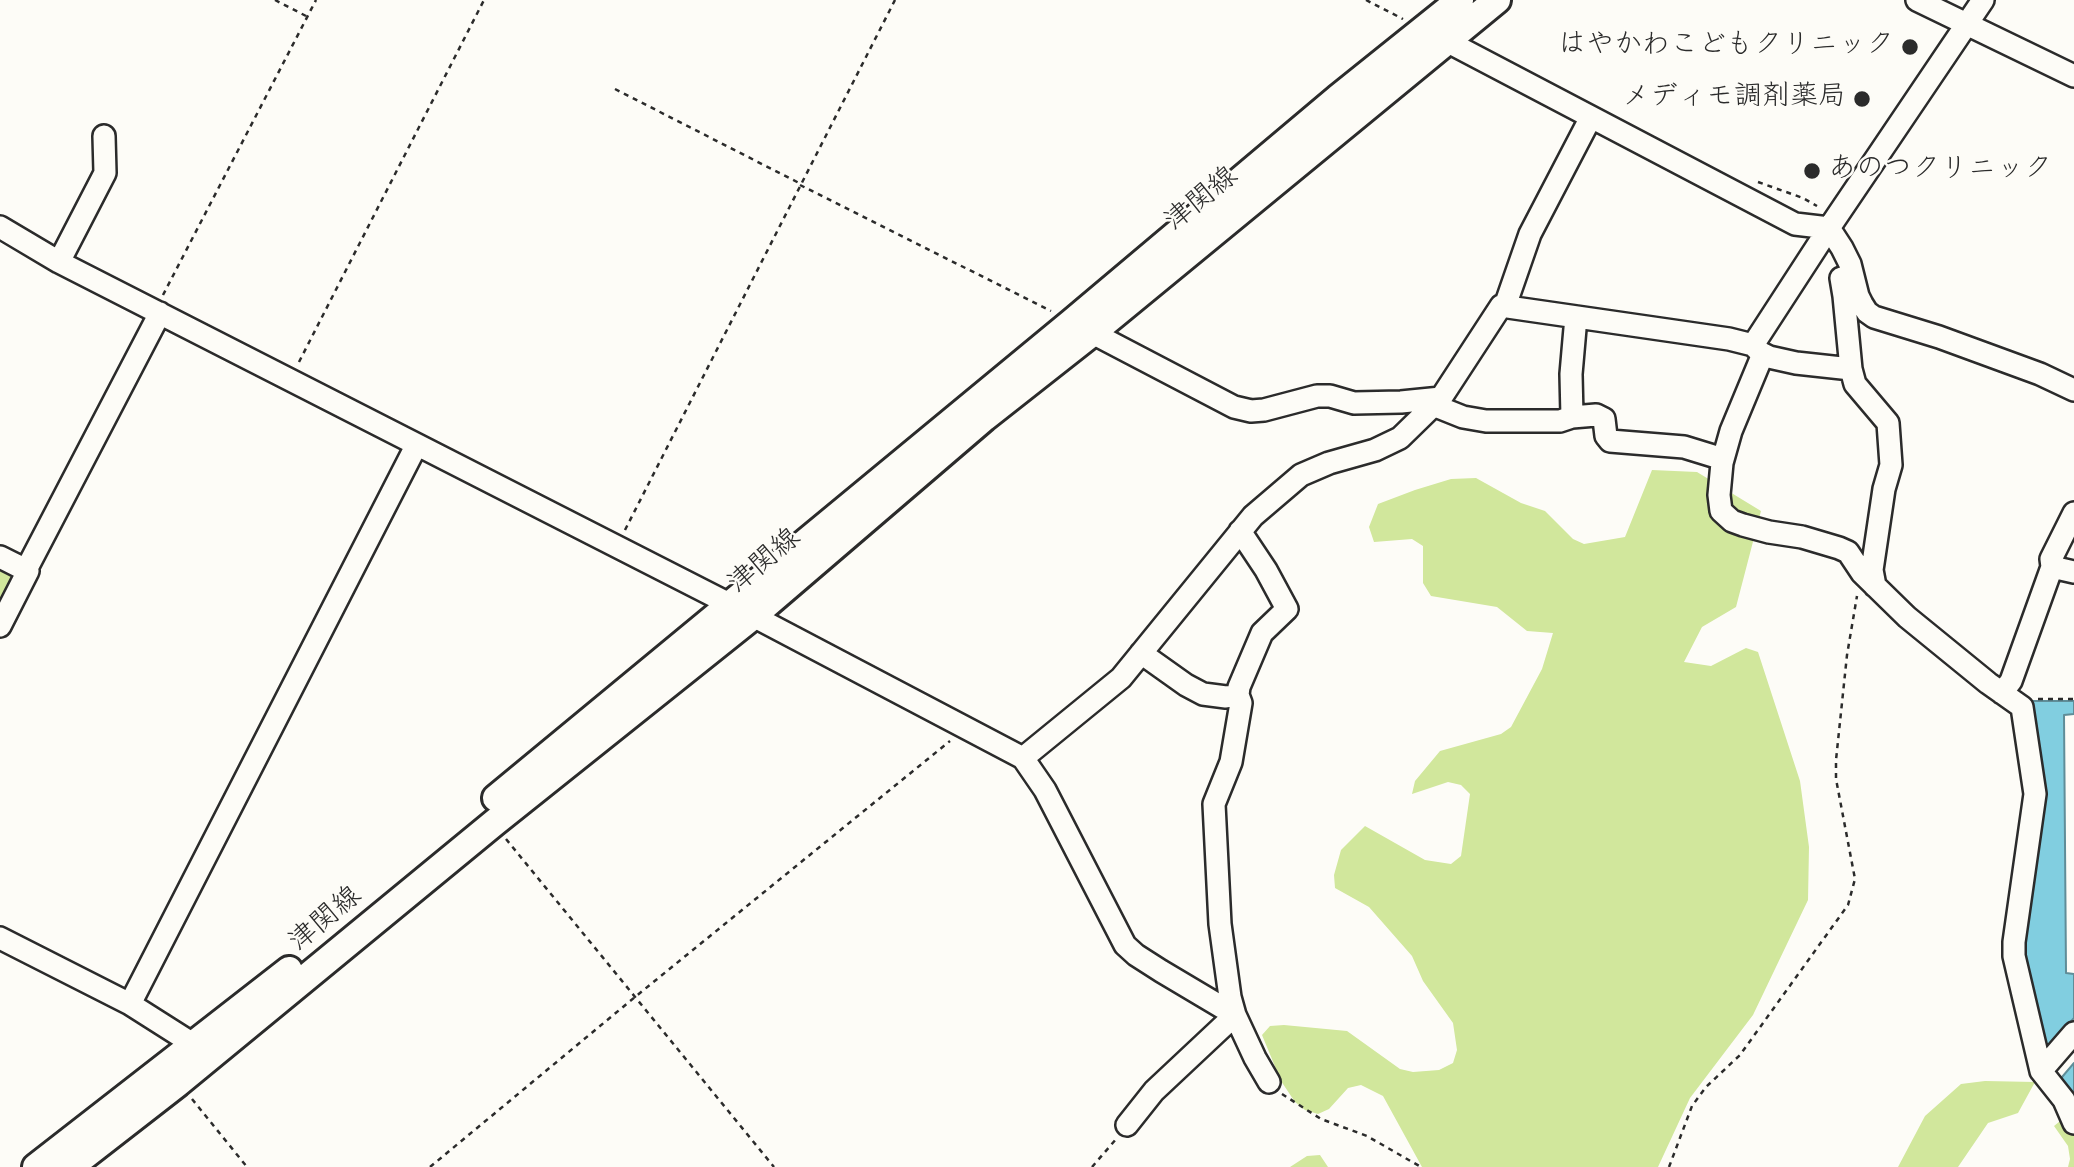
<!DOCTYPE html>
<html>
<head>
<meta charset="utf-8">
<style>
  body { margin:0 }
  canvas { display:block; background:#fdfcf7 }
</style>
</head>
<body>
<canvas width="2074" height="1167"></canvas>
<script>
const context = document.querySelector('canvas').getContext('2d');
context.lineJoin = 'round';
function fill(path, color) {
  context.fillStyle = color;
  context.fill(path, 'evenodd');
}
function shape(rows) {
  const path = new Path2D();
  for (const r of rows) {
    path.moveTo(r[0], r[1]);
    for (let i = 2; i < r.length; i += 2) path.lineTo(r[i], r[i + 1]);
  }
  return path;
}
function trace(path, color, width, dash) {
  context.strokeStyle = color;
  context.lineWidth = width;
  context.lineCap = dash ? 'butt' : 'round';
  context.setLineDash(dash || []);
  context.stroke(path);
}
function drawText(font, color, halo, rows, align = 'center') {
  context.font = font + ' "Indie Flower","Klee One",sans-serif';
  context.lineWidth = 5;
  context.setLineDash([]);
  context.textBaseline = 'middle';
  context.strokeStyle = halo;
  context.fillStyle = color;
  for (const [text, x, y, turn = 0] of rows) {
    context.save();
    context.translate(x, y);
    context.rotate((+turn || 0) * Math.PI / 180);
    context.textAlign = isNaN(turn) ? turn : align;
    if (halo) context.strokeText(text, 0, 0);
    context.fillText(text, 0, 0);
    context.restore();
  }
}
fill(shape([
  [1652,470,1697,472,1761,511,1736,607,1702,627,1684,662,1711,666,1746,648,1758,652,1800,781,1809,847,1808,900,1753,1015,1690,1098,1658,1167,1422,1167,1383,1096,1361,1085,1348,1088,1329,1109,1318,1114,1305,1110,1295,1102,1281,1081,1262,1035,1270,1026,1284,1025,1347,1031,1400,1069,1413,1072,1439,1070,1453,1063,1457,1050,1453,1023,1423,981,1412,956,1369,907,1335,888,1334,875,1341,850,1365,826,1425,860,1451,864,1461,856,1470,794,1461,785,1448,782,1412,794,1415,781,1440,751,1501,734,1511,727,1542,669,1553,633,1527,631,1497,607,1431,596,1423,583,1423,546,1412,539,1374,542,1369,527,1378,504,1415,490,1451,479,1476,478,1521,503,1545,511,1573,539,1584,544,1625,537],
  [0,564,9,569,14,579,0,606],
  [1985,1081,2035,1082,2018,1113,1988,1123,1958,1167,1898,1167,1925,1116,1961,1084],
  [2065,1117,2074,1131,2074,1167,2068,1167,2070,1159,2068,1146,2054,1126],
  [1320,1155,1328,1167,1290,1167,1307,1156]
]), '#d1e79c');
const water = shape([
  [2028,701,2074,701,2074,714,2064,715,2066,973,2074,974,2074,1018,2043,1053,2023,960,2028,701],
  [2074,1063,2074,1103,2057,1083,2074,1063]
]);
fill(water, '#81cee0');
trace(water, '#5f8d98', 2);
const minor = shape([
  [1917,0,2074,76],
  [1433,34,1795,224,1829,228,1842,248,1850,264,1858,296,1862,304,1867,312,1874,317,1939,337,2040,374,2074,390],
  [0,227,59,262,753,616,1023,758,1045,790,1125,945,1136,955,1161,971,1235,1015],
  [59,262,105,173,104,136],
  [1841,278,1844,296,1851,369,1855,384,1888,423,1891,465,1884,489,1872,570,1875,586],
  [1505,306,1530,234,1591,117],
  [1081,327,1234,407,1251,411,1264,410,1317,396,1330,396,1354,403,1401,402,1441,398],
  [1753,345,1761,353,1769,357,1796,363,1851,369],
  [1763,354,1731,431,1722,463,1719,495,1721,511,1732,521,1743,525,1769,532,1802,537,1839,548,1848,552,1862,573,1907,617,1988,683,2022,707,2035,794,2014,942,2014,956,2041,1071,2064,1100,2074,1123],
  [1433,405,1463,417,1486,421,1560,421,1572,417,1596,415,1604,419,1606,436,1610,441,1684,447,1723,459],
  [1572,417,1571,374,1576,317],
  [1240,531,1266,570,1287,609,1262,633,1239,687,1238,695,1241,703,1231,762,1214,804,1220,924,1230,997,1235,1015,1255,1058,1269,1082],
  [0,557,28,571,0,626],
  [2052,567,2051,559,2074,513],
  [26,570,160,313],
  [1141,653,1186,685,1203,694,1226,697,1238,695],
  [2002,693,2011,681,2052,567,2074,572],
  [1023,758,1121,678,1253,516,1301,475,1329,463,1375,450,1400,438,1441,398,1501,306,1729,339,1753,345,1829,228,1983,0],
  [0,938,130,1004],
  [193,1044,130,1004,416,446],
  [2041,1071,2074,1033],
  [1127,1125,1154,1091,1235,1015]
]);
const major = shape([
  [496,798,1072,322,1338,98,1460,0],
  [36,1167,289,970],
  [70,1167,178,1083,494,823,753,616,984,418,1092,333,1497,0]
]);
trace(minor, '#2b2b2b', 26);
trace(major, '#2b2b2b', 32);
trace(shape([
  [275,0,306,16],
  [1366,0,1403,19],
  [615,89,801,184],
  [1758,182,1803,198,1817,206],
  [800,185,1051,311],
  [163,295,316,0],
  [299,362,484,0],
  [625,530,895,0],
  [2038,699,2074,699],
  [506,839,774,1167],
  [1282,1094,1321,1119,1367,1136,1421,1167],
  [192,1099,247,1167],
  [430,1167,635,997,950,741],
  [1092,1167,1117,1138],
  [1669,1167,1692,1106,1706,1087,1740,1055,1848,905,1855,879,1836,779,1836,760,1847,655,1857,596]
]), '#2b2b2b', 2.5, [5, 5]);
trace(minor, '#fdfcf7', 21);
trace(major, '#fdfcf7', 26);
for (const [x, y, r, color] of [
  [1910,47,9,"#2b2b2b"],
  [1862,99,9,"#2b2b2b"],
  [1812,171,9,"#2b2b2b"]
]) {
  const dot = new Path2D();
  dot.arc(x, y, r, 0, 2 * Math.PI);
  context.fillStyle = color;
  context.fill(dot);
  trace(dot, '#fdfcf7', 2.5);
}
drawText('28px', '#2b2b2b', '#fdfcf7', [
  ["はやかわこどもクリニック",1894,47],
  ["メディモ調剤薬局",1846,99],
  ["あのつクリニック",1828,171,"left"]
], 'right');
drawText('28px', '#2b2b2b', '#fdfcf7', [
  ["津関線",1203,201,-39],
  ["津関線",766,563,-40],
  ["津関線",327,921,-40]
]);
</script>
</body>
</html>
